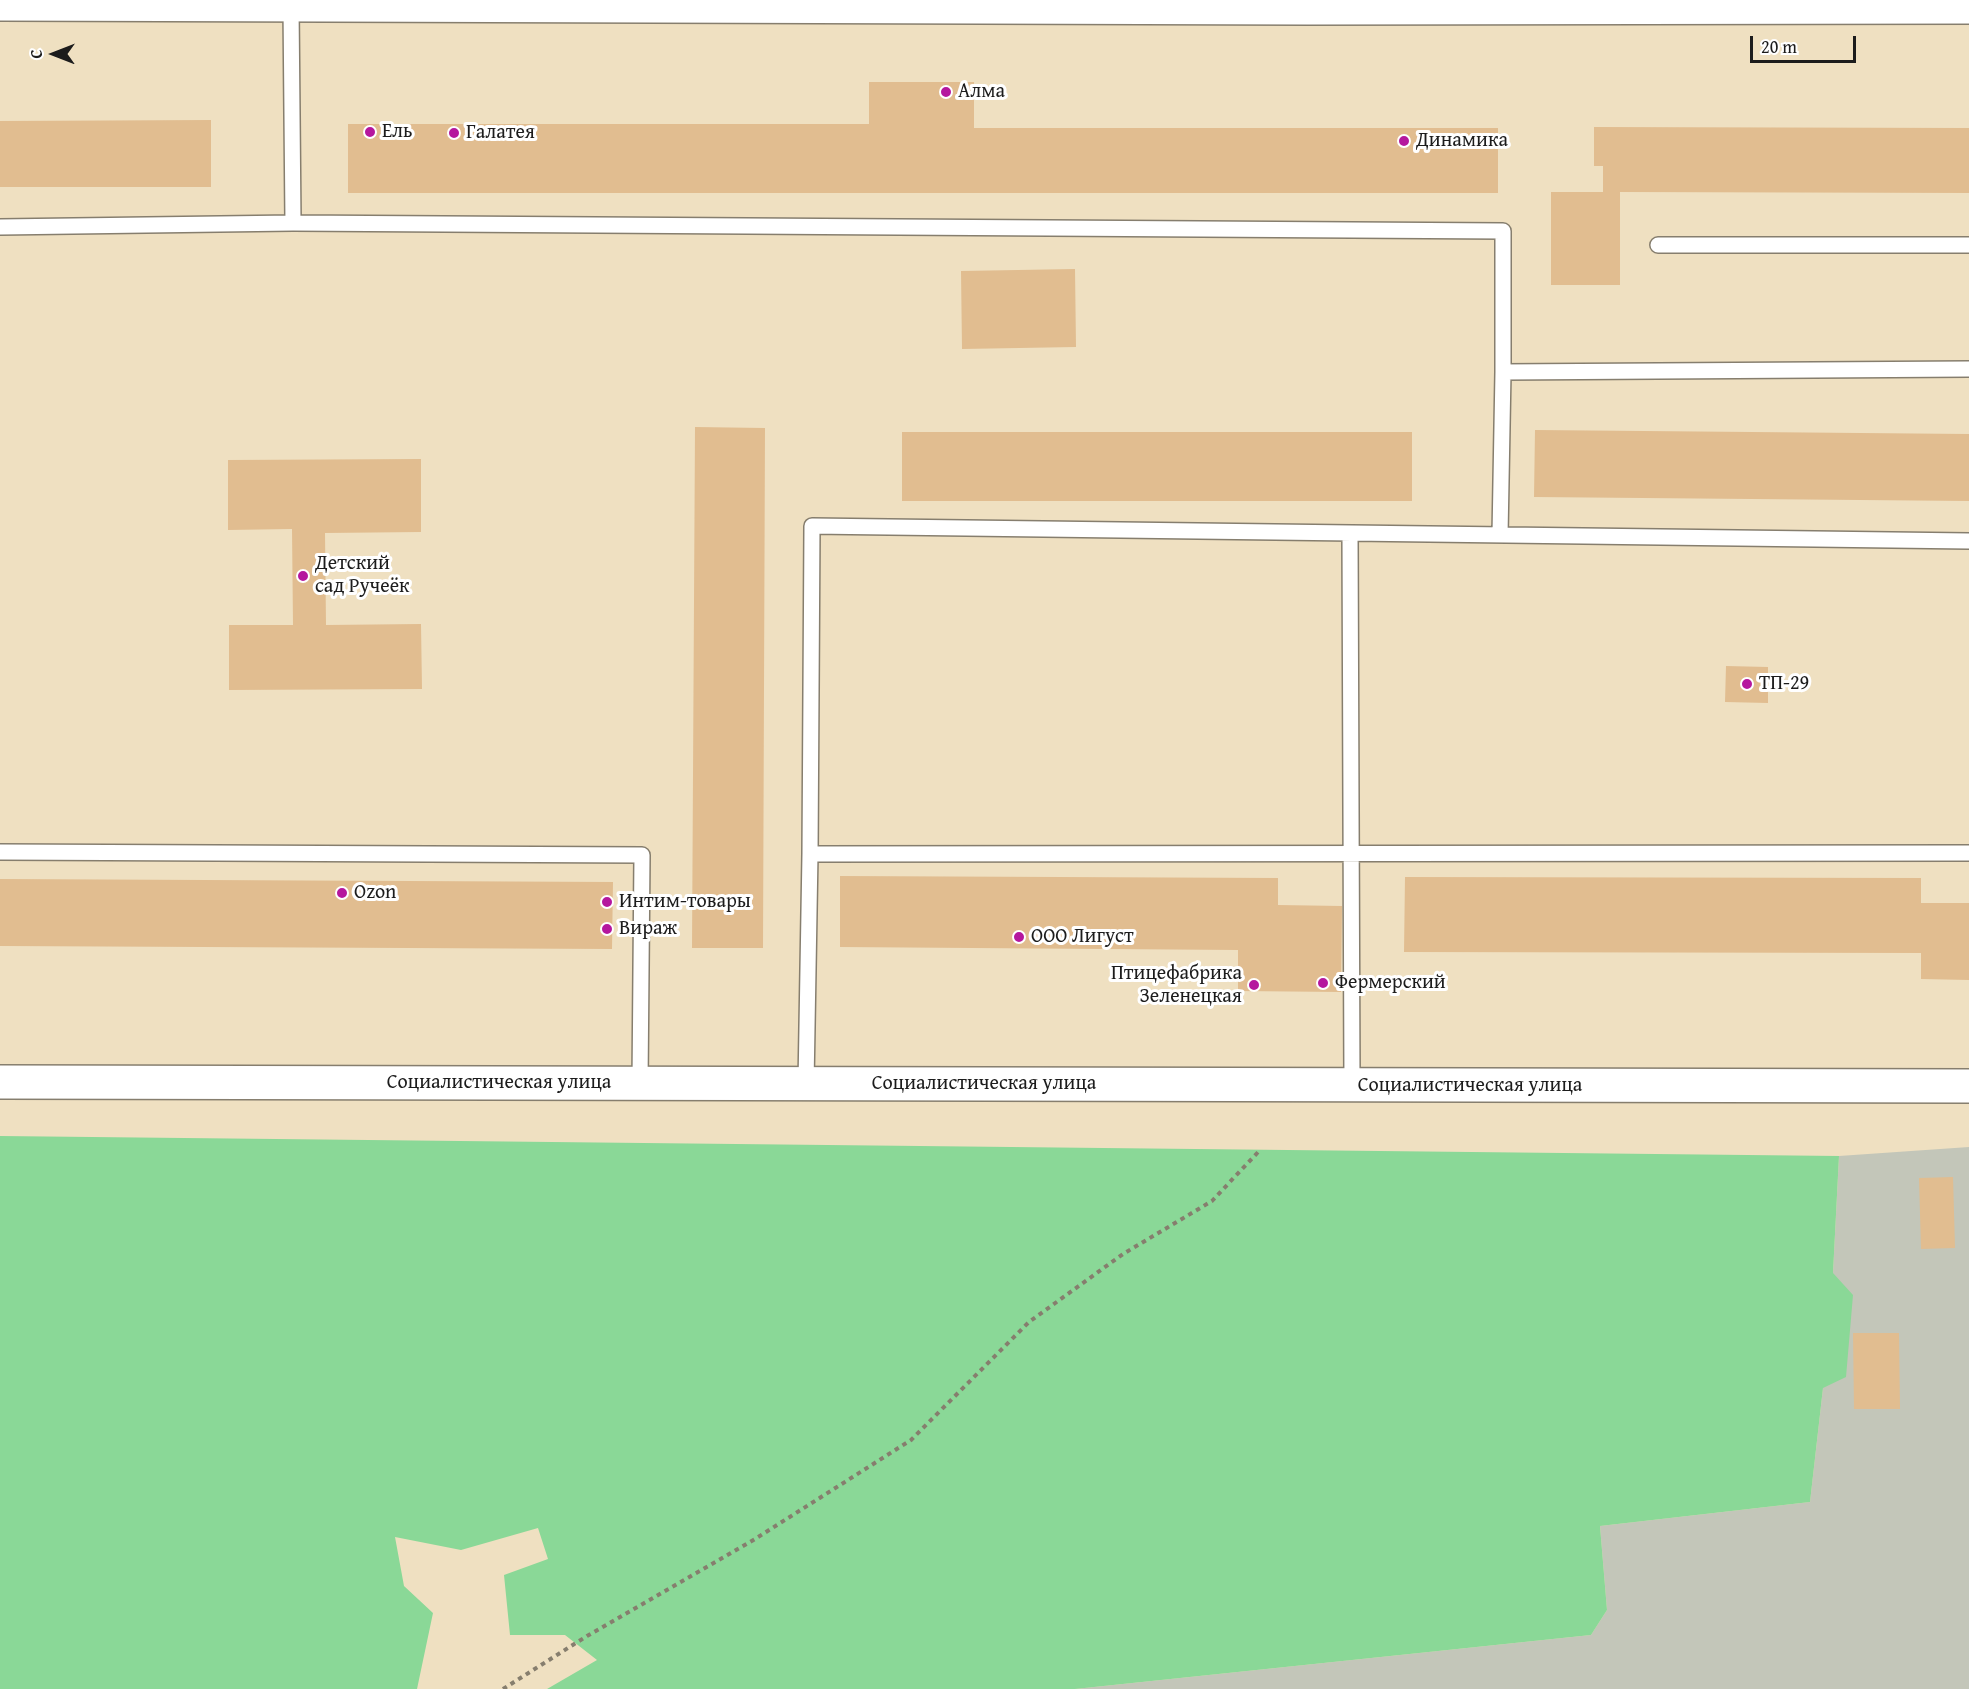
<!DOCTYPE html>
<html>
<head>
<meta charset="utf-8">
<style>
  body { margin:0 }
  #map { position:relative; width:1969px; height:1689px; overflow:hidden; background:#efe0c1; font-family:"Gentium Book Plus",serif }
  canvas { display:block }
  .north { position:absolute; left:24px; top:24px; width:60px; height:60px; -webkit-text-stroke:4px #fff; paint-order:stroke; rotate:270deg; font-size:16px; font-weight:700; line-height:24px; text-align:center; color:#1c1c1c }
  .north::after { content:''; display:block; margin:auto; width:21px; height:27px; background:#1c1c1c; clip-path:polygon(50% 0,100% 100%,50% 72%,0 100%) }
  .scale { position:absolute; left:1750px; top:36px; width:106px; height:27px; box-sizing:border-box; border:3px solid #1c1c1c; border-top:0; padding-left:8px; font-size:18px; line-height:21px; white-space:nowrap; color:#1c1c1c; -webkit-text-stroke:4px #fff; paint-order:stroke }
</style>
</head>
<body>
<div id="map">
<canvas width="1969" height="1689"></canvas>
<div class="north">С</div>
<div class="scale">20 m</div>
</div>
<script>
const context = document.querySelector('canvas').getContext('2d');
context.lineJoin = 'round';
function fill(path, color) {
  context.fillStyle = color;
  context.fill(path, 'evenodd');
}
function shape(rows) {
  const path = new Path2D();
  for (const r of rows) {
    path.moveTo(r[0], r[1]);
    for (let i = 2; i < r.length; i += 2) path.lineTo(r[i], r[i + 1]);
  }
  return path;
}
function trace(path, color, width, dash) {
  context.strokeStyle = color;
  context.lineWidth = width;
  context.lineCap = dash ? 'butt' : 'round';
  context.setLineDash(dash || []);
  context.stroke(path);
}
function drawText(font, color, halo, rows, align = 'center') {
  context.font = font + ' "Gentium Book Plus",serif';
  context.lineWidth = 6;
  context.setLineDash([]);
  context.textBaseline = 'middle';
  context.strokeStyle = halo;
  context.fillStyle = color;
  for (const [text, x, y, turn = 0] of rows) {
    context.save();
    context.translate(x, y);
    context.rotate((+turn || 0) * Math.PI / 180);
    context.textAlign = isNaN(turn) ? turn : align;
    if (halo) context.strokeText(text, 0, 0);
    context.fillText(text, 0, 0);
    context.restore();
  }
}
fill(shape([
  [1969,1147,1969,1689,1075,1689,1591,1635,1607,1610,1600,1526,1810,1502,1823,1388,1833,1273,1839,1156]
]), '#c3c6b9');
fill(shape([
  [0,1136,1839,1156,1833,1273,1853,1295,1846,1377,1823,1388,1810,1502,1600,1526,1607,1610,1591,1635,1075,1689,547,1689,597,1660,565,1635,510,1635,504,1575,548,1559,538,1528,461,1550,395,1537,404,1586,433,1613,417,1689,0,1689]
]), '#8ad897');
fill(shape([
  [869,82,974,82,974,128,1498,128,1498,193,348,193,348,124,869,124],
  [211,120,211,187,0,187,0,121],
  [1594,127,1969,128,1969,193,1620,192,1620,285,1551,285,1551,192,1603,192,1603,166,1594,166],
  [1075,269,1076,347,962,349,961,271],
  [695,427,765,428,763,948,692,948],
  [1535,430,1969,434,1969,501,1534,497],
  [902,432,1412,432,1412,501,902,501],
  [421,459,421,532,325,533,326,625,421,624,422,689,229,690,229,625,293,625,292,529,228,530,228,460],
  [1726,666,1768,667,1768,703,1725,702],
  [840,876,1278,878,1278,905,1342,906,1341,992,1238,991,1238,950,840,947],
  [1405,877,1921,878,1921,903,1969,903,1969,980,1921,979,1921,953,1404,952],
  [0,879,613,882,612,949,0,946],
  [1953,1177,1955,1248,1921,1249,1919,1178],
  [1853,1333,1899,1333,1900,1409,1854,1409]
]), '#e1bd90');
const service = shape([
  [291,6,293,223],
  [0,227,293,223,1503,231,1503,372],
  [1658,245,1969,245],
  [1350,533,1352,1085],
  [1500,535,1503,372,1969,369],
  [1969,541,812,526,810,854,1969,853],
  [0,852,642,855,640,1083],
  [806,1084,810,854]
]);
const secondary = shape([
  [0,4,1307,8,1969,7],
  [0,1082,1969,1086]
]);
trace(service, '#867e6e', 18);
trace(secondary, '#867e6e', 36);
trace(shape([
  [503,1689,587,1636,755,1539,911,1440,1029,1322,1123,1254,1212,1201,1260,1150]
]), '#867e6e', 4, [4.5, 4.5]);
trace(service, '#fff', 15);
trace(secondary, '#fff', 33);
for (const [x, y, r, color] of [
  [946,92,6,"#b5179e"],
  [370,132,6,"#b5179e"],
  [454,133,6,"#b5179e"],
  [1404,141,6,"#b5179e"],
  [303,576,6,"#b5179e"],
  [1747,684,6,"#b5179e"],
  [342,893,6,"#b5179e"],
  [607,902,6,"#b5179e"],
  [607,929,6,"#b5179e"],
  [1019,937,6,"#b5179e"],
  [1323,983,6,"#b5179e"],
  [1254,985,6,"#b5179e"]
]) {
  const dot = new Path2D();
  dot.arc(x, y, r, 0, 2 * Math.PI);
  context.fillStyle = color;
  context.fill(dot);
  trace(dot, '#fff', 2);
}
drawText('20px', '#1c1c1c', '#fff', [
  ["Алма",958,92],
  ["Ель",382,132],
  ["Галатея",466,133],
  ["Динамика",1416,141],
  ["Детский",315,564],
  ["сад Ручеёк",315,587],
  ["ТП-29",1759,684],
  ["Ozon",354,893],
  ["Интим-товары",619,902],
  ["Вираж",619,929],
  ["ООО Лигуст",1031,937],
  ["Птицефабрика",1242,974,"right"],
  ["Зеленецкая",1242,997,"right"],
  ["Фермерский",1335,983]
], 'left');
drawText('20px', '#1c1c1c', '#fff', [
  ["Социалистическая улица",499,1083],
  ["Социалистическая улица",984,1084],
  ["Социалистическая улица",1470,1086]
]);
</script>
</body>
</html>
